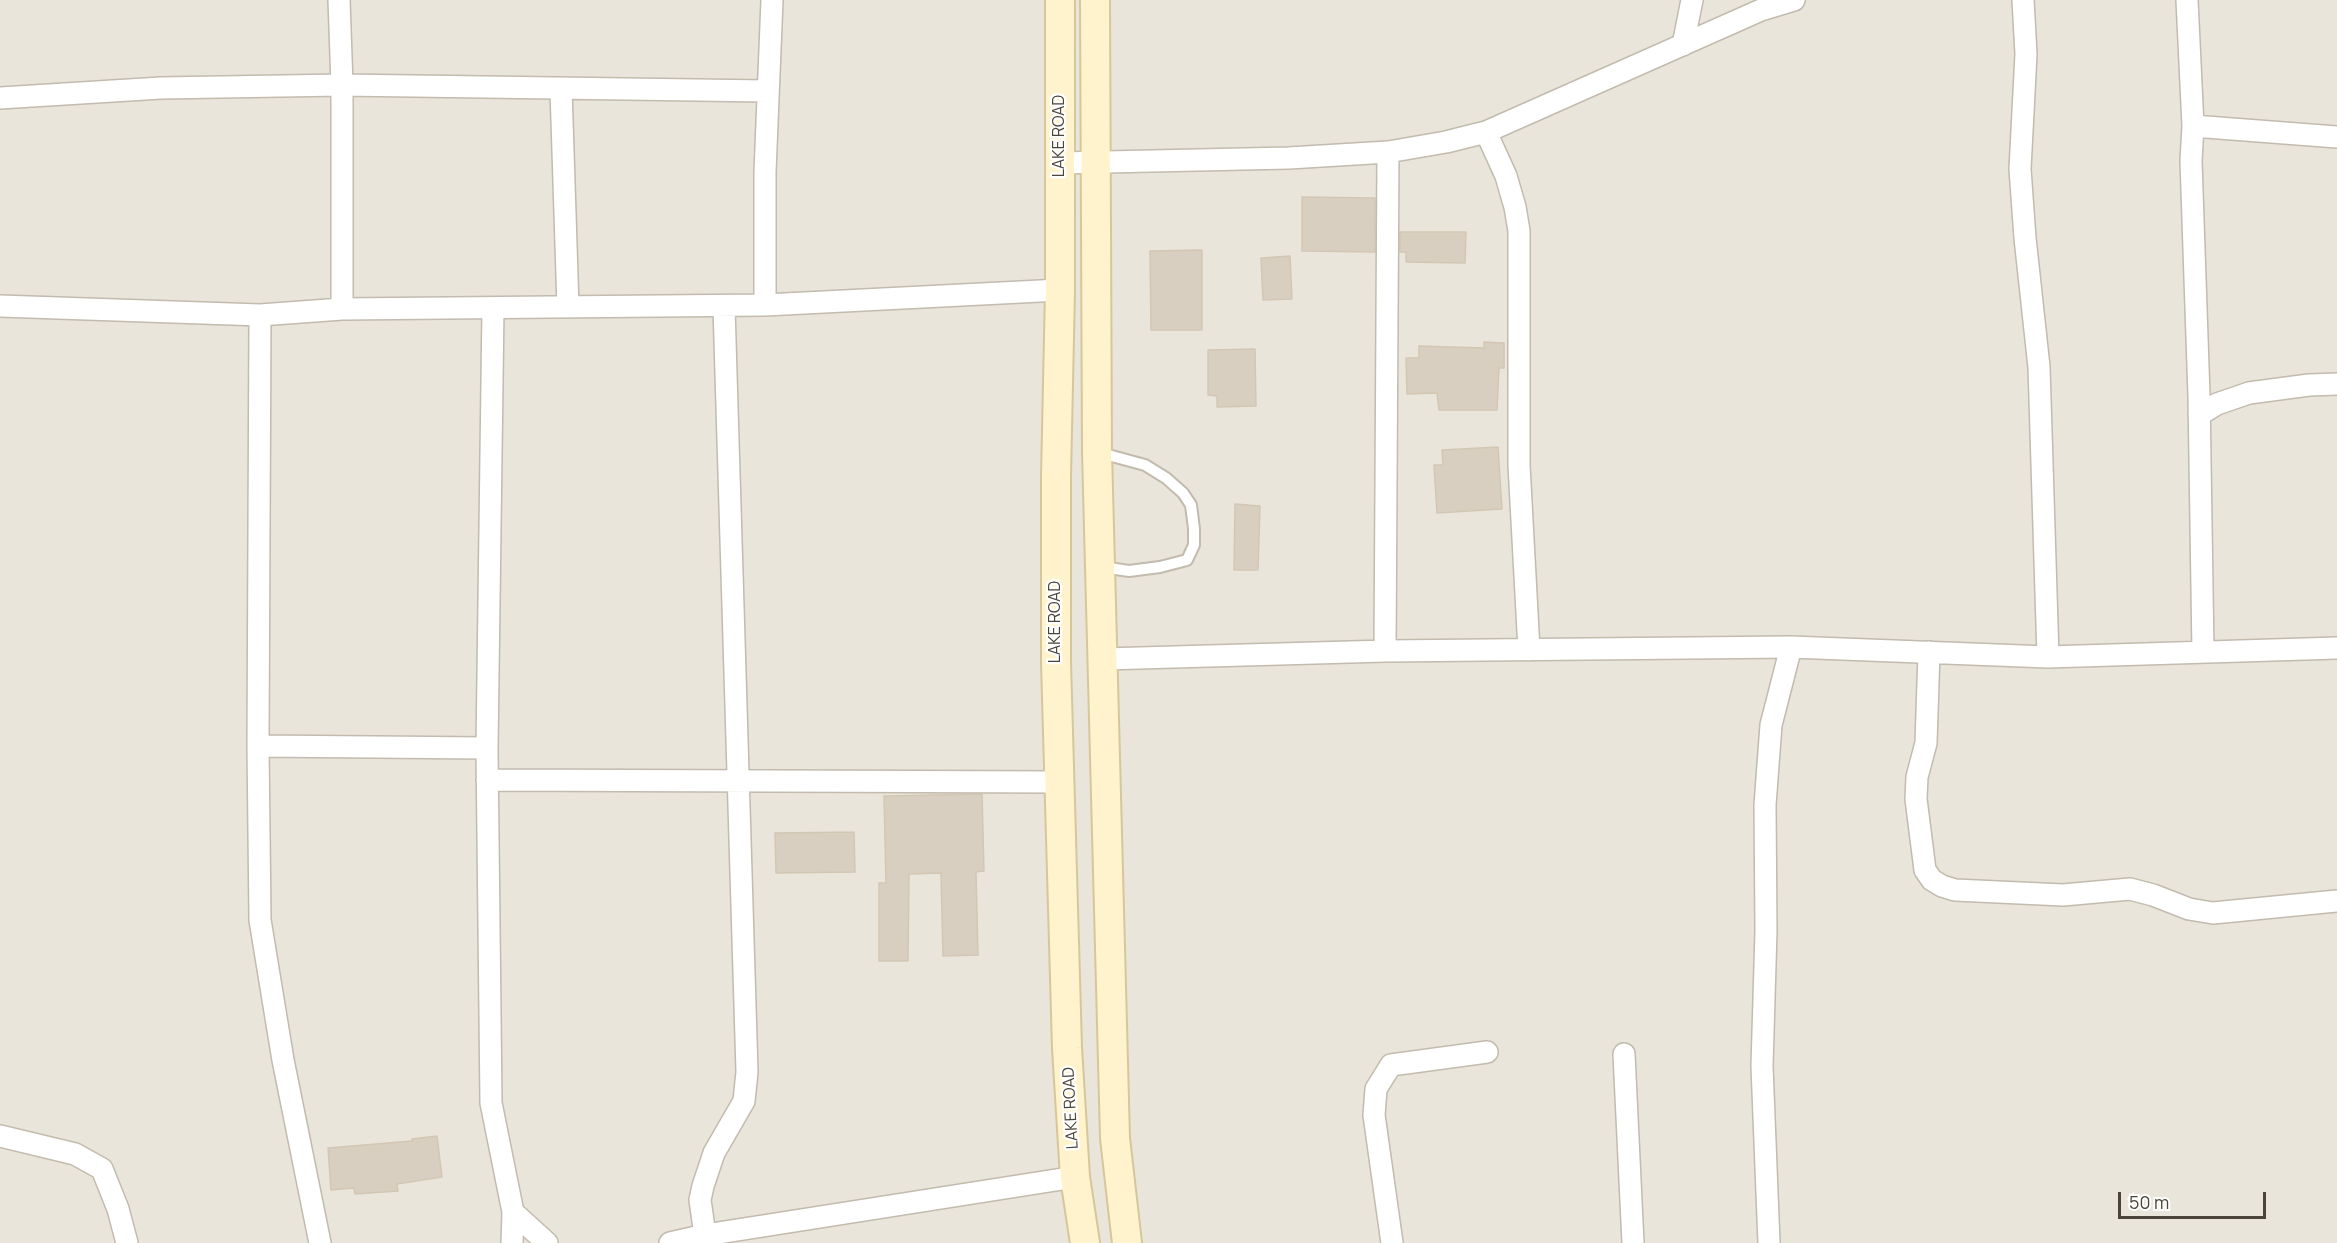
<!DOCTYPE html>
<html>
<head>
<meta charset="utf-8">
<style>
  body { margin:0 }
  #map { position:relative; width:2337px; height:1243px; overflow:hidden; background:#f6f3ec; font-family:Manrope,sans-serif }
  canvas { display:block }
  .scale { position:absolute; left:2118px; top:1192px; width:148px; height:27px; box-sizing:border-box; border:3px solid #4b4439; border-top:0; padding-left:8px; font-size:18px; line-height:21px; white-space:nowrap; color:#4b4439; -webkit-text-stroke:4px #fff; paint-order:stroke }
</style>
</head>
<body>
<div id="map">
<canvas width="2337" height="1243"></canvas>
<div class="scale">50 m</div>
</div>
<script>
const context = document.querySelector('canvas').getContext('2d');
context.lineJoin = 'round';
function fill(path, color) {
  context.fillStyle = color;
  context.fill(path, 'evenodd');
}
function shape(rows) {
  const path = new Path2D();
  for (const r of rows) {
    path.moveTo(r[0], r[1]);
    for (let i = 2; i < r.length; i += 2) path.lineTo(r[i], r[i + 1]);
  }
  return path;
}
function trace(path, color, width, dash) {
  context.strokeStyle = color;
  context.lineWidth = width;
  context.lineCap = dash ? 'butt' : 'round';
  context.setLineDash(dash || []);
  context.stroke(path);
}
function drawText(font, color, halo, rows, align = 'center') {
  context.font = font + ' Manrope,sans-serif';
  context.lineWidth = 4.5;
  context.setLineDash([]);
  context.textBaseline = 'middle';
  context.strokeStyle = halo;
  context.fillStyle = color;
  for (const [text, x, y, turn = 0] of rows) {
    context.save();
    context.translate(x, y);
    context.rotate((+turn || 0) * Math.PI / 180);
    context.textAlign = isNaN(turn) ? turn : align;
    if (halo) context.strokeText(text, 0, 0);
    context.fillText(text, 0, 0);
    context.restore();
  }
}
fill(shape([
  [0,0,2337,0,2337,1243,0,1243]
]), '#eae5da');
const building = shape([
  [1302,197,1375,198,1375,252,1302,251,1302,197],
  [1400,232,1466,232,1465,263,1406,262,1406,252,1400,252,1400,232],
  [1202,250,1202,330,1151,330,1150,251,1202,250],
  [1290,256,1292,299,1263,300,1261,258,1290,256],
  [1484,342,1504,343,1504,368,1499,368,1497,410,1439,410,1437,393,1407,394,1406,358,1419,358,1419,346,1484,348,1484,342],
  [1255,349,1256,406,1217,407,1217,396,1208,395,1208,350,1255,349],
  [1498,447,1502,509,1437,513,1434,465,1443,465,1442,450,1498,447],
  [1235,504,1260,506,1258,570,1234,570,1235,504],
  [982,794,984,871,976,872,978,955,943,956,941,873,909,874,908,961,879,961,879,883,886,883,884,796,982,794],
  [854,832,855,872,776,873,775,833,854,832],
  [437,1136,442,1177,397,1184,398,1191,355,1194,354,1188,331,1190,328,1148,412,1141,412,1139,437,1136]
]);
fill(building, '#d8cfc1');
trace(building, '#d3c7b4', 1.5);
const service = shape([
  [1097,452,1145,465,1166,478,1183,493,1191,505,1194,529,1194,545,1187,560,1160,567,1129,571,1102,567]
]);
const minor = shape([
  [339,0,342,85,342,309],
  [2023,0,2026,54,2020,169,2025,238,2039,367,2048,657],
  [2187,0,2193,126,2191,161,2199,396,2203,652],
  [1683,45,1692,0],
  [561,89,568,307],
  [0,98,161,88,342,85,767,91],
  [2193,126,2337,137],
  [1486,132,1506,176,1515,207,1519,231,1519,465,1529,650],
  [1060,163,1289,158,1388,152,1446,142,1486,132,1761,10,1794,0],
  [765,305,765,172,772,0],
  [0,306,260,315,342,309,765,305,1060,290],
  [493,308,487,748,491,1103,513,1212,512,1243],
  [260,315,258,746,260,920,283,1060,320,1243],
  [2199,415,2217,404,2249,393,2309,385,2337,384],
  [1385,651,1388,152],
  [1929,652,1926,743,1917,777,1916,799,1925,870,1932,880,1942,886,1955,890,2063,895,2130,889,2153,895,2189,909,2213,913,2337,901],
  [1104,659,1385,651,1791,647,2048,657,2337,648],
  [258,746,487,748],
  [487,780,1060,782],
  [1624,1054,1633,1243],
  [0,1136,75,1154,102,1169,118,1209,127,1243],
  [513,1212,547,1243],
  [705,1235,700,1200,703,1186,714,1153,744,1101,747,1072,724,307],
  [670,1243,705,1235,1075,1177],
  [1392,1243,1374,1115,1376,1089,1391,1065,1487,1052],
  [1769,1243,1762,1066,1766,931,1765,805,1771,725,1791,647]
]);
const secondary = shape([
  [1060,0,1060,290,1056,477,1056,662,1067,1048,1075,1177,1085,1243],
  [1095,0,1097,452,1115,1138,1127,1243]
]);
trace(service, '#c2bbae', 14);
trace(minor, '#c2bbae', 24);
trace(secondary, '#d6c79b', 32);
trace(service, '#fff', 10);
trace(minor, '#fff', 21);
trace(secondary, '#fff3cd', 28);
drawText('16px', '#4b4439', '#fff', [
  ["LAKE ROAD",1060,136,-90],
  ["LAKE ROAD",1056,622,-90],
  ["LAKE ROAD",1071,1108,-93]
]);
</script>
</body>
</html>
